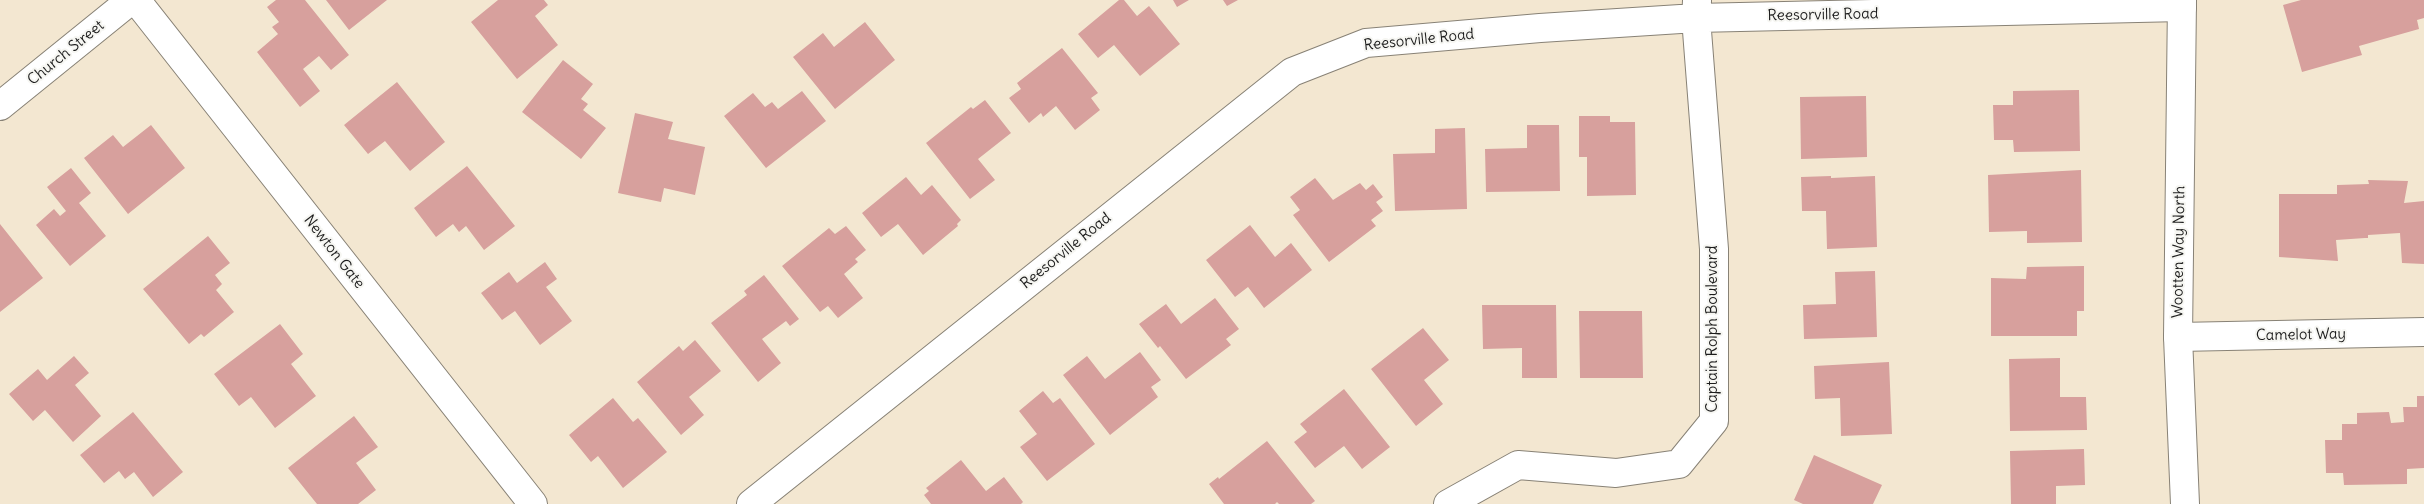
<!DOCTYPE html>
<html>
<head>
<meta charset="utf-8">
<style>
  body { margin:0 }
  canvas { display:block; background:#f3e7d1 }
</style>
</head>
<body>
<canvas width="2424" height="504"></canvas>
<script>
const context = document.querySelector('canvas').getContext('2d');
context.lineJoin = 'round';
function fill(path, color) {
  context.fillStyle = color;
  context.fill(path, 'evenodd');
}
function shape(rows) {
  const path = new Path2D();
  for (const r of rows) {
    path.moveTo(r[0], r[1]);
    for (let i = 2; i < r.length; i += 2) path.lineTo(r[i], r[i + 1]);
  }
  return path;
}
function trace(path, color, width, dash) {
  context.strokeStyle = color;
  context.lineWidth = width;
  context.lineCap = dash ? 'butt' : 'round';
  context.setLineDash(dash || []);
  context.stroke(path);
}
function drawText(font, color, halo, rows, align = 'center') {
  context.font = font + ' Delius,sans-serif';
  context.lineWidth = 4;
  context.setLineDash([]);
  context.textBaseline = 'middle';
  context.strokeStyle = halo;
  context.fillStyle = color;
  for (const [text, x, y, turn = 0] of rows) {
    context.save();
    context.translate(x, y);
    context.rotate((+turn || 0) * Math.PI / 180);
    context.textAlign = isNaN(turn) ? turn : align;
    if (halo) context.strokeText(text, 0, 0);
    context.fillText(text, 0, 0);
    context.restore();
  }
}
fill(shape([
  [276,0,305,0,349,55,331,70,319,56,303,69,320,91,300,107,257,52,278,34,272,27,279,22,267,7],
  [326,0,387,0,349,30],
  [498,0,544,0,548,5,535,16,558,45,517,79,471,22],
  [1119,0,1124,0,1137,16,1149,6,1180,44,1140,76,1114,45,1098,58,1078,34],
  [1173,0,1189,0,1177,7],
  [1223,0,1238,0,1227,6],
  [2301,0,2424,0,2424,18,2417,20,2419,29,2359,46,2362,55,2302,72,2283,5],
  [865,22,895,60,835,109,793,57,823,33,834,47],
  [1062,48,1098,93,1091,98,1100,110,1075,130,1056,106,1043,117,1041,113,1029,123,1009,98,1021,89,1017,83],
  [563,60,593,84,581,99,588,104,583,110,606,128,581,159,522,112],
  [397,82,445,142,410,171,385,141,368,154,344,125],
  [2079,90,2080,151,2014,152,2013,140,1994,140,1993,105,2013,105,2013,91],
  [802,91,826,121,766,168,724,116,753,93,765,107,772,102,778,109],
  [1866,96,1867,157,1801,159,1800,97],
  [985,100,1011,133,978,159,995,180,970,199,926,143,971,107,973,109],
  [635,113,673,122,668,139,705,147,695,195,664,188,661,202,618,193],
  [1579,116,1610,116,1610,122,1635,122,1636,195,1587,196,1587,157,1579,157],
  [151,125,185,168,128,214,84,158,113,135,123,147],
  [1527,125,1559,125,1560,191,1486,192,1485,149,1527,148],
  [1465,128,1467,209,1395,211,1393,154,1435,153,1435,129],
  [467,166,515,226,484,250,466,226,459,232,453,224,436,237,414,208],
  [71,168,91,193,79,203,106,236,70,266,36,225,54,209,60,216,66,211,47,187],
  [2081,170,2082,242,2027,243,2027,231,1989,232,1988,175],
  [1831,176,1831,178,1875,176,1877,247,1827,249,1826,211,1802,211,1801,177],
  [906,177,921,195,932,185,961,220,957,224,958,226,923,255,898,224,881,237,862,213],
  [1315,178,1333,200,1360,183,1366,190,1373,184,1383,197,1376,202,1383,211,1371,220,1376,226,1329,262,1293,215,1300,210,1290,197],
  [2368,180,2408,181,2404,203,2424,201,2424,264,2402,263,2400,233,2368,235,2368,238,2365,238,2336,240,2338,261,2279,257,2279,194,2337,194,2337,185,2369,184],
  [0,224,43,278,0,312],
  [1250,225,1275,257,1291,243,1312,270,1264,308,1248,287,1235,297,1206,260],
  [846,226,866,250,855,259,858,262,844,274,863,298,838,318,828,306,820,312,782,266,829,228,835,234],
  [208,236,230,263,215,275,222,284,216,290,234,312,204,337,201,334,189,344,143,289],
  [545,262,557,279,546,287,572,321,540,345,515,311,502,320,481,293,509,272,517,283],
  [2084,266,2084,311,2077,311,2077,336,1991,336,1991,278,2026,279,2027,267],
  [1875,271,1877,337,1804,339,1803,305,1836,304,1835,272],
  [764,275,799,319,790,326,786,321,762,339,781,363,758,382,711,323,747,295,744,291],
  [1215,298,1239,329,1226,339,1231,345,1186,379,1160,346,1158,348,1139,324,1166,304,1181,324],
  [1482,305,1556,305,1557,378,1522,378,1522,348,1483,349],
  [1579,311,1642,311,1643,378,1580,378],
  [280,324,303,354,291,364,316,396,275,428,251,397,239,406,214,374],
  [1423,328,1449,360,1424,380,1443,404,1416,426,1371,369],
  [695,340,721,371,689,397,704,415,681,435,637,382,679,346,683,351],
  [1140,352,1161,380,1151,387,1158,397,1110,435,1063,375,1087,356,1105,379],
  [74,356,89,373,75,385,101,416,73,442,45,410,33,421,9,394,38,369,47,380],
  [2060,358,2060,397,2086,397,2087,430,2010,431,2009,359],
  [1889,362,1892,434,1841,436,1840,398,1815,399,1814,366],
  [1344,389,1390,447,1362,469,1344,446,1315,468,1294,442,1307,432,1300,424],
  [1043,391,1053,403,1060,398,1095,444,1047,481,1020,447,1037,434,1019,411],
  [2417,396,2424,396,2424,468,2407,469,2407,484,2344,485,2343,473,2326,473,2325,440,2342,440,2342,424,2357,424,2357,413,2389,412,2391,423,2404,422,2403,407,2417,407],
  [613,398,633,422,638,418,667,452,623,488,598,456,591,462,569,435],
  [133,412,183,472,153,497,134,472,125,479,119,471,104,483,80,455],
  [354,416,378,447,356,463,376,490,358,504,317,504,288,468],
  [1267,441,1315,501,1311,504,1279,504,1277,502,1275,504,1224,504,1209,484,1218,477,1219,479],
  [2084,449,2085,485,2056,486,2056,504,2011,504,2010,451],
  [1814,455,1882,485,1873,504,1803,504,1794,500],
  [961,460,986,491,1004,477,1023,502,1021,504,931,504,924,495,929,491,926,488]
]), '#d7a09d');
const minor = shape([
  [136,0,533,504],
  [2178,337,2424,332],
  [751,504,1292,72,1366,43,1540,28,1696,18,2182,7],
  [1448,504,1518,465,1616,473,1679,464,1714,421,1714,249,1696,18,1697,1]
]);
const tertiary = shape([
  [2182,0,2178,337,2185,504],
  [0,106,131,0]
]);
trace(minor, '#888276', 30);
trace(tertiary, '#888276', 30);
trace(minor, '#fff', 28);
trace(tertiary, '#fff', 28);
drawText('15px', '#1c1c1c', '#f6f6f2', [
  ["Reesorville Road",1823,15,-1],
  ["Reesorville Road",1419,40,-6],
  ["Church Street",66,53,-39],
  ["Reesorville Road",1066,251,-39],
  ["Newton Gate",334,252,52],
  ["Wootten Way North",2179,252,-89],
  ["Captain Rolph Boulevard",1713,329,-90],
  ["Camelot Way",2301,335,-1]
]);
</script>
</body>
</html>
